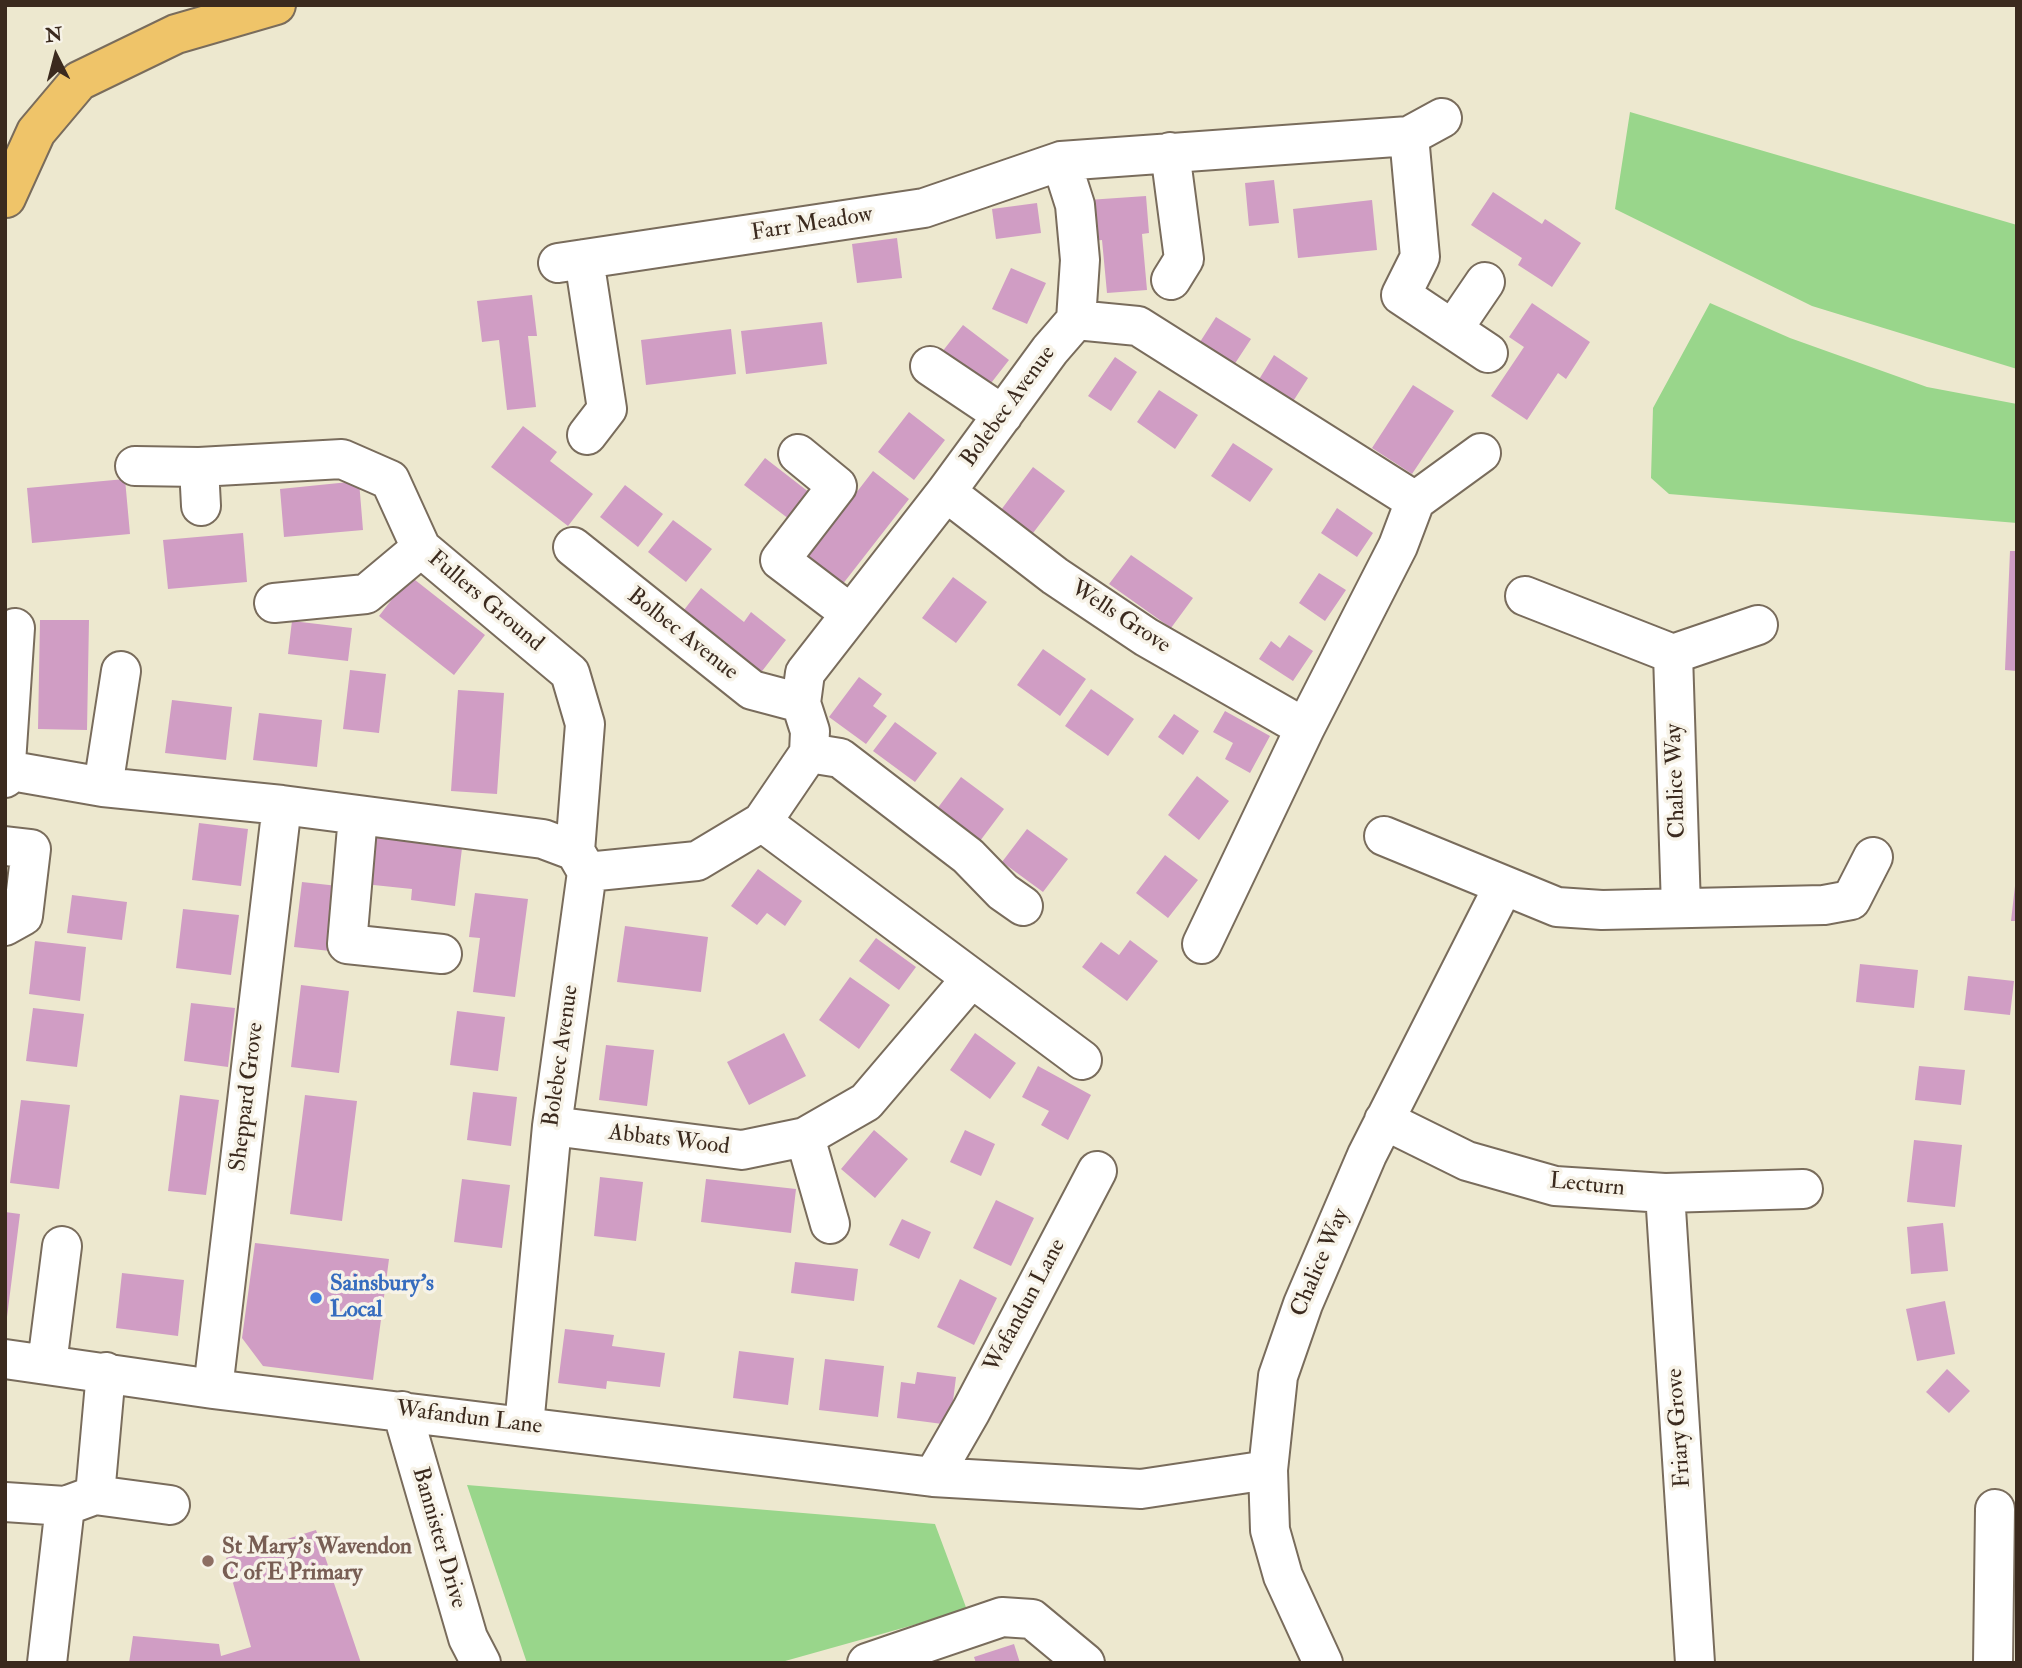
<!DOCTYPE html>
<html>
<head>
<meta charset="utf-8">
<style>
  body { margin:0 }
  #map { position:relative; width:2022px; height:1668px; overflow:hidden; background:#ede8cf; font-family:"IM FELL Double Pica",serif }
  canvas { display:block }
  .frame { position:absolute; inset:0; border:7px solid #3b2a1e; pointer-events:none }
  .north { position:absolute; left:21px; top:21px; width:70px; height:70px; -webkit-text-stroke:5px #f7f3e8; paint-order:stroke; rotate:354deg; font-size:19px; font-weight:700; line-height:28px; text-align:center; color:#3b2a1e }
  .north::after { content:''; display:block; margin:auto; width:24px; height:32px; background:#3b2a1e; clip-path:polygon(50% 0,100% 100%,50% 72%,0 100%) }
</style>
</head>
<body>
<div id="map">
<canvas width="2022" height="1668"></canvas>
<div class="frame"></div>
<div class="north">N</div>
</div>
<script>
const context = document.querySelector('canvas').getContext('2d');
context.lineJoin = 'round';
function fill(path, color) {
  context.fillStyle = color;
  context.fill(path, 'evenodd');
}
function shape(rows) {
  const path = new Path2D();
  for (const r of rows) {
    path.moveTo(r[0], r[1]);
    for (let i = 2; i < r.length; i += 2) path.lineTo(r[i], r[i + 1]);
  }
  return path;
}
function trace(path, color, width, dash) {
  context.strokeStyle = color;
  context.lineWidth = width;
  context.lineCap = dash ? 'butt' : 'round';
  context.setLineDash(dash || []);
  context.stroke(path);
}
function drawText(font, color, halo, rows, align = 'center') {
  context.font = font + ' "IM FELL Double Pica",serif';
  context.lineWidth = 7;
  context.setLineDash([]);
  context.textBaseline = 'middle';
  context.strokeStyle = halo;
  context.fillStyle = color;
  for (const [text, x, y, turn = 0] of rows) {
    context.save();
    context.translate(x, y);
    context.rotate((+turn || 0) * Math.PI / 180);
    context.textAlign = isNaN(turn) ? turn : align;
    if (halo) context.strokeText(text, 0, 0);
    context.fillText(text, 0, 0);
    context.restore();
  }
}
fill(shape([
  [1630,112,2017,225,2017,369,1812,306,1615,209],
  [1710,303,1790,338,1927,387,2017,404,2017,523,1669,494,1651,478,1653,408],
  [467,1485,935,1524,967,1610,778,1663,527,1663]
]), '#99d68b');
fill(shape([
  [1274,180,1279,223,1249,226,1245,183],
  [1493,192,1542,224,1545,219,1581,243,1552,287,1518,265,1522,258,1471,225],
  [1146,196,1149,233,1142,234,1147,290,1107,293,1102,240,1092,241,1088,200],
  [1372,200,1377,250,1298,258,1293,209],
  [1037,203,1041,233,996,239,992,209],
  [897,238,902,278,857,283,852,244],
  [1011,268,1046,283,1027,324,992,309],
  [532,295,537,336,528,336,536,407,507,410,499,340,482,342,477,301],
  [1532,303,1590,342,1566,379,1558,373,1527,420,1491,396,1524,347,1509,337],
  [1216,317,1251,339,1234,365,1200,342],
  [822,322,827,364,746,374,741,331],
  [963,325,1009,360,988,387,942,352],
  [731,329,736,374,646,385,641,340],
  [1274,355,1308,378,1292,403,1258,381],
  [1115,357,1137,372,1111,411,1088,396],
  [1413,385,1454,411,1412,474,1372,448],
  [1159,390,1198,415,1175,449,1137,422],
  [909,412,945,440,914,480,878,452],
  [523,426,557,452,550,461,593,494,568,526,491,467],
  [1233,443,1273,469,1250,502,1211,476],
  [765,458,810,493,789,519,744,485],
  [1033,467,1065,491,1030,537,998,514],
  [873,471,909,499,842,585,806,558],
  [125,479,130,534,32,543,27,488],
  [359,481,363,530,284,537,280,489],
  [625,485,663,514,638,547,600,517],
  [1337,508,1373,533,1357,557,1321,533],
  [673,520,712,549,686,582,648,552],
  [243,533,247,582,168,589,163,540],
  [2010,551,2017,551,2017,671,2005,670],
  [1131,555,1193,598,1171,628,1109,584],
  [1319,573,1346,590,1325,621,1299,603],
  [410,576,485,635,454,675,379,616],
  [953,577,987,602,956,643,922,618],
  [701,588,744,622,751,612,786,640,756,679,677,619],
  [40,620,89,620,87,730,38,729],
  [292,621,352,628,348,661,288,654],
  [1289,635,1313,651,1293,681,1259,659,1271,641,1280,648],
  [1043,649,1086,679,1060,716,1017,685],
  [350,670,386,674,379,733,343,729],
  [859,677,882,694,873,706,887,716,866,744,829,717],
  [1091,689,1134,719,1108,756,1065,726],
  [458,690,504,693,497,794,451,791],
  [172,700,232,707,226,760,165,753],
  [1225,711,1270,736,1250,773,1225,759,1233,743,1213,732],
  [259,713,322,720,317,767,253,760],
  [1174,714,1199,731,1183,755,1158,737],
  [895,722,937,753,915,782,873,751],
  [1197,776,1229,801,1199,840,1168,815],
  [961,777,1004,809,980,841,937,809],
  [199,823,248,829,241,886,192,880],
  [1027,829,1068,859,1043,892,1002,862],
  [370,833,463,840,455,906,411,900,412,889,364,884],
  [1165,855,1198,880,1168,918,1136,893],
  [758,869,802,901,785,926,767,913,757,925,731,906],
  [302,882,338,886,330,951,294,947],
  [2015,886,2017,886,2017,921,2011,921],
  [475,893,528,899,515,997,473,992,480,938,469,937],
  [72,895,127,902,122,940,67,933],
  [183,909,239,915,231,975,176,968],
  [625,926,708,937,701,992,617,982],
  [876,938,916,967,899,990,859,961],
  [1130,940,1158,961,1127,1001,1082,967,1101,942,1119,955],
  [35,941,86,947,80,1001,29,994],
  [1860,964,1918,970,1914,1008,1856,1002],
  [1968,976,2014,981,2010,1015,1964,1010],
  [850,977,890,1005,859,1049,819,1020],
  [301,985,349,991,339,1073,291,1067],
  [191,1003,235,1008,228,1067,184,1061],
  [33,1008,84,1014,77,1067,26,1061],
  [457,1011,505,1017,498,1071,450,1065],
  [784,1033,806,1076,749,1105,727,1062],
  [975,1033,1016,1063,990,1099,950,1070],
  [606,1045,654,1050,647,1106,599,1100],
  [1038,1066,1091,1095,1068,1140,1041,1125,1049,1111,1022,1097],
  [1919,1066,1965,1070,1961,1105,1915,1100],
  [473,1092,517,1097,511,1146,467,1140],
  [180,1095,219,1100,206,1195,168,1191],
  [305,1095,357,1101,342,1221,290,1214],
  [21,1100,70,1105,59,1189,10,1183],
  [874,1130,908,1159,875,1198,841,1169],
  [965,1130,995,1144,981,1176,950,1162],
  [1914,1140,1962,1145,1955,1207,1907,1202],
  [600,1177,643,1182,636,1241,594,1236],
  [462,1179,510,1185,502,1248,454,1242],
  [706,1179,796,1189,791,1233,701,1222],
  [996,1200,1034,1218,1011,1266,973,1248],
  [5,1212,20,1214,7,1317,5,1317],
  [902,1219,931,1232,919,1259,889,1245],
  [1943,1223,1948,1271,1911,1274,1907,1227],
  [255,1243,389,1259,373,1380,263,1366,242,1338],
  [795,1262,858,1269,854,1301,791,1293],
  [122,1273,184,1280,178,1336,116,1328],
  [960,1279,997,1298,974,1345,937,1327],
  [1945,1301,1955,1354,1917,1361,1906,1309],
  [565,1329,614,1335,612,1346,665,1353,660,1387,607,1381,606,1389,558,1383],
  [739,1351,794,1358,788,1405,733,1398],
  [825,1359,884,1366,878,1417,819,1410],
  [1947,1369,1970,1391,1949,1413,1926,1392],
  [917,1372,956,1377,950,1425,897,1418,901,1382,915,1384],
  [316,1530,361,1663,129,1663,133,1636,219,1644,221,1656,251,1647,226,1558],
  [1014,1644,1020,1663,976,1663,974,1657]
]), '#d09dc4');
const minor = shape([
  [1409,136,1420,257,1401,295,1488,353],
  [1170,152,1184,259,1171,280],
  [1061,161,1075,205,1080,260,1076,320],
  [584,259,607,409,587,435],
  [558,263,924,208,1061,161,1409,136,1442,118],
  [1453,329,1485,282],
  [930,366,1003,415],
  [798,454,837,486,780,560,851,614],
  [135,466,199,467,342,459,390,480,421,548,570,673,585,724,575,851],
  [199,467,201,506],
  [946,492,1055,576,1146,637,1305,728],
  [573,547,752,690,801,703],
  [1525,596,1673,654,1758,625],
  [274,603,366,594,421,548],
  [1673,654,1681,908],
  [809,753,840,758,968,856,1003,892,1023,906],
  [6,770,103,787,282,805,543,839,575,851,586,870],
  [5,778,15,628],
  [103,787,121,671],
  [358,816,347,944,442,954],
  [762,822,1082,1060],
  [1384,836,1557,907,1602,910,1824,905,1851,900,1873,857],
  [5,846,31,849,23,916,5,926],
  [1202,944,1305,728,1398,546,1415,501,1481,453],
  [1384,1120,1467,1161,1555,1186,1665,1193,1803,1189],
  [552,1126,742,1150,805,1137,866,1102,970,980],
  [805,1137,830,1224],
  [1665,1193,1695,1663],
  [5,1359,213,1389,933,1477,971,1411,1097,1171],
  [47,1364,62,1246],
  [213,1389,282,805],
  [402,1411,468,1638,481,1663],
  [524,1426,552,1126,587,872,697,861,762,822,809,753,810,731,801,703,805,673,946,492,1050,350,1076,320,1138,326,1415,501],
  [933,1477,1141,1489,1268,1470],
  [95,1495,106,1372],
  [5,1502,65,1506,95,1495,170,1505],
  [47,1663,65,1506],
  [867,1663,1002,1617,1032,1619,1085,1663],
  [1323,1663,1283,1576,1270,1530,1268,1470,1278,1376,1303,1304,1367,1155,1503,887],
  [1993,1663,1995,1509]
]);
const highway = shape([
  [6,198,36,132,79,81,176,34,276,5]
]);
trace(minor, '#796c5c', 42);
trace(highway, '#796c5c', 42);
trace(minor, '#fff', 38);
trace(highway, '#efc469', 38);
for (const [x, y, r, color] of [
  [316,1298,7,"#3f7fe0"],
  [208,1561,7,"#8d6e63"]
]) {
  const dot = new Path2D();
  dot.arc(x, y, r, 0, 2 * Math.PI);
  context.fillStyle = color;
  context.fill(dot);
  trace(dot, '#f7f3e8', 2.5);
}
drawText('23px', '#3b2a1e', '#f7f3e8', [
  ["Farr Meadow",812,225,-9],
  ["Bolebec Avenue",1009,407,-54],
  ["Fullers Ground",485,602,40],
  ["Wells Grove",1120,618,33],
  ["Bolbec Avenue",682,635,38],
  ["Chalice Way",1677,781,-92],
  ["Bolebec Avenue",562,1056,-82],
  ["Sheppard Grove",248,1097,-83],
  ["Abbats Wood",669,1141,7],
  ["Lecturn",1587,1186,6],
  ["Chalice Way",1321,1263,-67],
  ["Wafandun Lane",1026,1306,-62],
  ["Wafandun Lane",469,1419,7],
  ["Friary Grove",1680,1428,-94],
  ["Bannister Drive",438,1538,74]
]);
drawText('bold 23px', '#366cbe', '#f7f3e8', [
  ["Sainsbury's",330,1285],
  ["Local",330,1311]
], 'left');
drawText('bold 23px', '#785e54', '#f7f3e8', [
  ["St Mary's Wavendon",222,1548],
  ["C of E Primary",222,1574]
], 'left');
</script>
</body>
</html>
